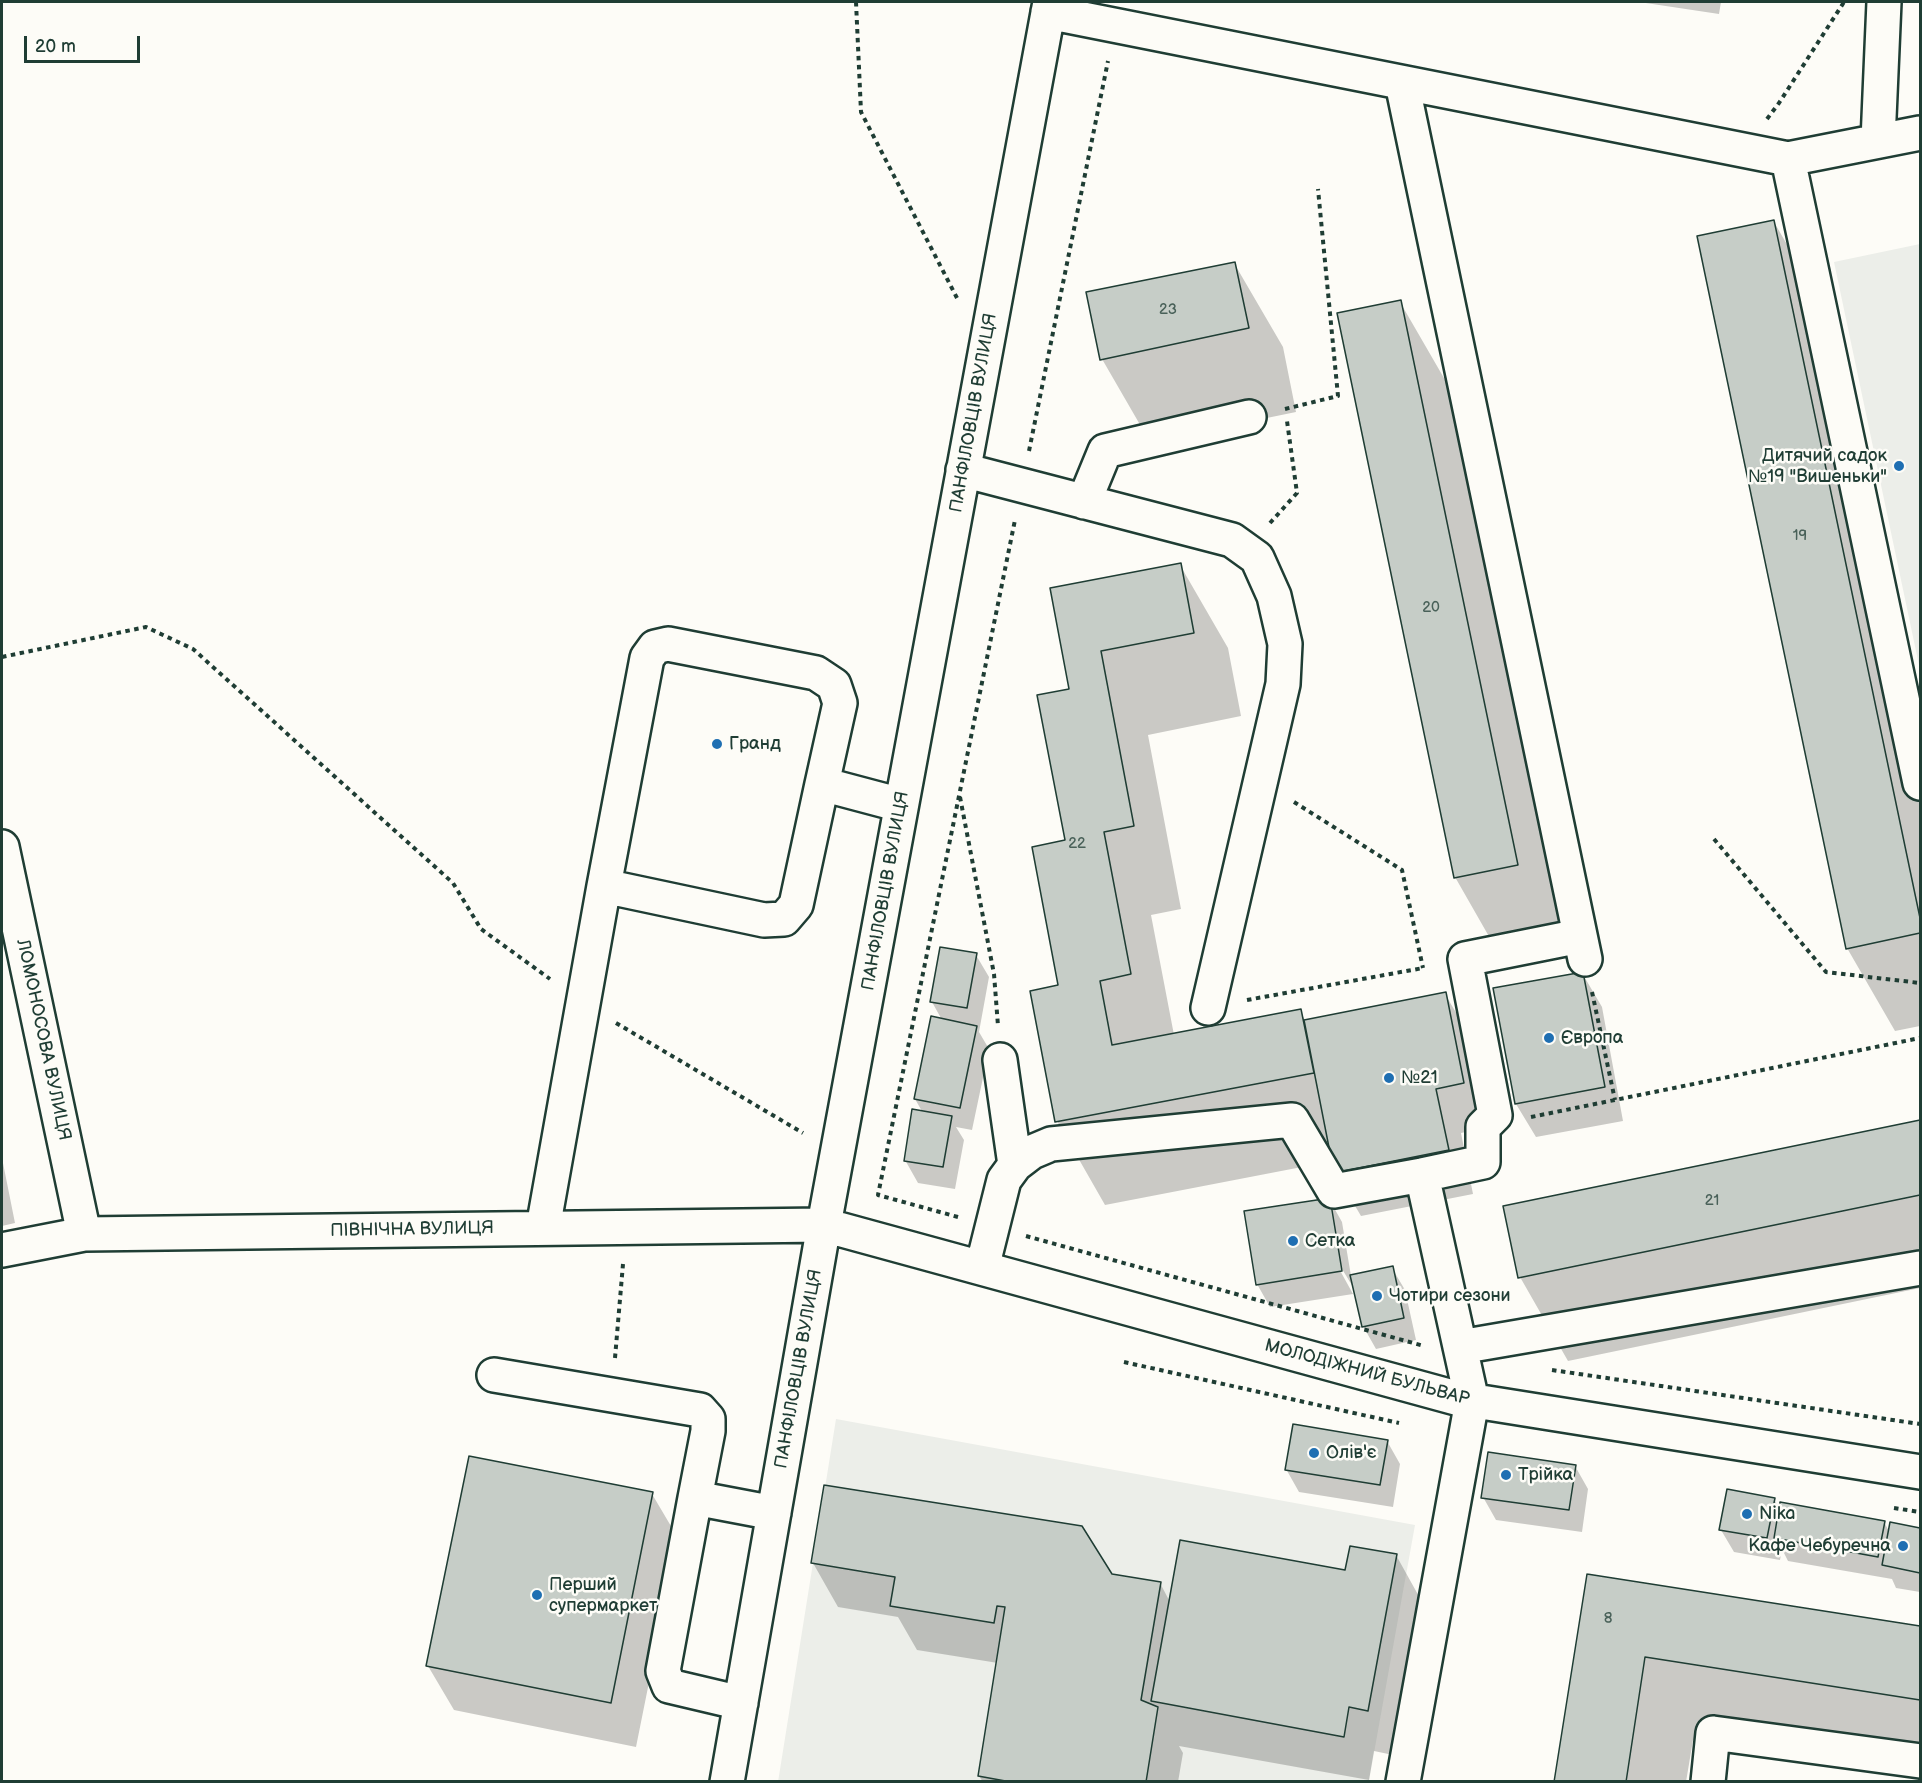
<!DOCTYPE html>
<html>
<head>
<meta charset="utf-8">
<style>
  body { margin:0 }
  #map { position:relative; width:1922px; height:1783px; overflow:hidden; background:#fdfcf7; font-family:"Balsamiq Sans",sans-serif }
  canvas { display:block }
  .frame { position:absolute; inset:0; border:3px solid #1f3d34; pointer-events:none }
  .scale { position:absolute; left:24px; top:36px; width:116px; height:27px; box-sizing:border-box; border:3px solid #1f3d34; border-top:0; padding-left:8px; font-size:18px; line-height:21px; white-space:nowrap; color:#1f3d34; -webkit-text-stroke:4px #fdfcf7; paint-order:stroke }
</style>
</head>
<body>
<div id="map">
<canvas width="1922" height="1783"></canvas>
<div class="frame"></div>
<div class="scale">20 m</div>
</div>
<script>
const context = document.querySelector('canvas').getContext('2d');
context.lineJoin = 'round';
function fill(path, color) {
  context.fillStyle = color;
  context.fill(path, 'evenodd');
}
function shape(rows) {
  const path = new Path2D();
  for (const r of rows) {
    path.moveTo(r[0], r[1]);
    for (let i = 2; i < r.length; i += 2) path.lineTo(r[i], r[i + 1]);
  }
  return path;
}
function trace(path, color, width, dash) {
  context.strokeStyle = color;
  context.lineWidth = width;
  context.lineCap = dash ? 'butt' : 'round';
  context.setLineDash(dash || []);
  context.stroke(path);
}
function drawText(font, color, halo, rows, align = 'center') {
  context.font = font + ' "Balsamiq Sans",sans-serif';
  context.lineWidth = 5;
  context.setLineDash([]);
  context.textBaseline = 'middle';
  context.strokeStyle = halo;
  context.fillStyle = color;
  for (const [text, x, y, turn = 0] of rows) {
    context.save();
    context.translate(x, y);
    context.rotate((+turn || 0) * Math.PI / 180);
    context.textAlign = isNaN(turn) ? turn : align;
    if (halo) context.strokeText(text, 0, 0);
    context.fillText(text, 0, 0);
    context.restore();
  }
}
fill(shape([
  [1920,244,1920,670,1834,262],
  [836,1419,1415,1525,1369,1781,778,1782]
]), '#eceee9');
fill(shape([
  [1639,2,1721,2,1719,14],
  [1774,222,1822,305,1920,777,1920,1026,1895,1031,1847,948],
  [1234,263,1283,347,1296,412,1150,442,1102,359],
  [1400,302,1448,385,1565,948,1503,961,1455,877],
  [1180,565,1228,648,1241,716,1148,735,1181,909,1151,915,1174,1035,1300,1011,1306,1022,1445,994,1471,1038,1489,1127,1461,1133,1473,1194,1361,1216,1335,1172,1333,1161,1105,1205,1057,1121,1071,690,1051,589],
  [976,955,989,977,979,1032,989,1049,972,1130,956,1127,964,1140,955,1189,918,1183,905,1160,923,1113,915,1099,942,1020,932,1002],
  [1582,973,1602,1007,1623,1121,1536,1137,1516,1104],
  [1920,1121,1920,1288,1568,1361,1520,1277,1505,1207],
  [2,1158,15,1223,2,1226],
  [1329,1199,1342,1222,1351,1276,1392,1268,1405,1290,1416,1340,1376,1349,1363,1326,1356,1292,1339,1264,1337,1265,1353,1294,1270,1307,1257,1284],
  [1387,1441,1400,1464,1393,1507,1299,1492,1286,1469],
  [1575,1466,1588,1489,1582,1532,1496,1520,1483,1497],
  [652,1494,678,1538,636,1747,454,1710,428,1666],
  [1774,1499,1780,1511,1884,1522,1890,1533,1891,1523,1920,1529,1920,1592,1896,1588,1892,1579,1788,1561,1782,1549,1780,1560,1734,1552,1721,1530],
  [1396,1555,1421,1600,1393,1755,1374,1751,1369,1780,1179,1746,1183,1753,1178,1782,983,1782,979,1776,998,1663,917,1650,898,1617,838,1607,813,1563,1111,1575,1160,1583,1170,1602,1347,1571],
  [1588,1576,1920,1628,1920,1775,1693,1740,1686,1782,1556,1782]
]), '#0003');
const building = shape([
  [1774,220,1920,918,1920,933,1846,949,1697,236,1774,220],
  [1235,262,1249,328,1100,360,1086,292,1235,262],
  [1401,300,1518,865,1454,878,1337,313,1401,300],
  [1181,563,1194,633,1101,651,1134,826,1104,832,1131,974,1100,981,1112,1045,1301,1009,1314,1073,1055,1122,1030,991,1058,985,1032,847,1065,840,1037,695,1069,689,1050,588,1181,563],
  [940,947,977,953,967,1008,930,1002,940,947],
  [1583,972,1605,1087,1515,1104,1493,988,1583,972],
  [1446,992,1464,1083,1436,1089,1449,1150,1334,1173,1304,1020,1446,992],
  [931,1016,977,1026,960,1108,914,1099,931,1016],
  [912,1109,952,1116,943,1167,904,1161,912,1109],
  [1920,1120,1920,1195,1518,1278,1503,1206,1920,1120],
  [1330,1198,1342,1271,1256,1285,1244,1211,1330,1198],
  [1393,1266,1404,1318,1362,1327,1350,1275,1393,1266],
  [1293,1424,1388,1440,1380,1485,1285,1470,1293,1424],
  [1488,1452,1576,1465,1569,1510,1481,1498,1488,1452],
  [469,1456,653,1492,611,1703,426,1666,469,1456],
  [824,1485,1082,1526,1112,1574,1161,1582,1141,1700,1158,1707,1146,1782,1011,1782,978,1776,1005,1607,997,1606,994,1623,890,1606,895,1577,811,1563,824,1485],
  [1727,1489,1775,1498,1767,1538,1719,1530,1727,1489],
  [1780,1502,1885,1521,1878,1557,1774,1538,1780,1502],
  [1890,1522,1920,1528,1920,1573,1882,1565,1890,1522],
  [1180,1540,1345,1570,1350,1546,1397,1554,1368,1711,1349,1707,1344,1737,1151,1701,1180,1540],
  [1587,1574,1920,1626,1920,1700,1645,1657,1626,1782,1554,1782,1587,1574]
]);
fill(building, '#c6cdc7');
trace(building, '#1f3d34', 1.5);
const minor = shape([
  [1048,12,1788,159,1920,133],
  [1402,83,1585,959],
  [1878,141,1884,2],
  [1788,159,1920,783],
  [963,470,1232,540,1257,558,1274,596,1285,644,1283,684,1208,1008],
  [1084,502,1105,451,1249,417],
  [822,784,840,703,834,685,816,673,668,644,655,647,647,658,604,886,764,920,784,919,796,905,822,784,901,805],
  [2,847,84,1234],
  [1000,1060,1015,1165],
  [543,1228,604,886],
  [2,1250,84,1234,824,1225,1456,1398,1920,1472],
  [982,1268,1004,1180,1015,1165,1032,1152,1051,1144,1292,1120,1334,1191,1422,1175],
  [1460,1347,1920,1268],
  [494,1375,700,1410,708,1419,708,1431,695,1498,774,1513],
  [695,1498,663,1671,669,1686,741,1703],
  [727,1782,824,1225,1050,2],
  [1403,1782,1472,1401,1422,1175,1483,1162,1483,1127,1495,1115,1465,959,1580,936],
  [1708,1782,1713,1733,1920,1761]
]);
trace(minor, '#1f3d34', 38);
trace(shape([
  [856,2,861,112,957,298],
  [1767,119,1779,103,1844,2],
  [1285,409,1338,396,1318,189],
  [1029,451,1108,61],
  [1270,523,1297,493,1287,421],
  [2,657,146,627,193,649,453,883,481,929,550,979],
  [960,797,994,974,998,1026],
  [1294,802,1402,870,1423,968],
  [1714,839,1826,972,1920,983],
  [1592,992,1615,1100],
  [1247,1000,1423,968],
  [616,1023,803,1133],
  [1531,1117,1920,1038],
  [958,1217,878,1195,1015,520],
  [1026,1236,1424,1346],
  [615,1358,623,1264],
  [1124,1362,1399,1423],
  [1552,1370,1920,1424],
  [1894,1508,1920,1512]
]), '#1f3d34', 4, [4.5, 4.5]);
trace(minor, '#fdfcf7', 33);
for (const [x, y, r, color] of [
  [1899,466,6,"#1f6fb2"],
  [717,744,6,"#1f6fb2"],
  [1549,1038,6,"#1f6fb2"],
  [1389,1078,6,"#1f6fb2"],
  [1293,1241,6,"#1f6fb2"],
  [1377,1296,6,"#1f6fb2"],
  [1314,1453,6,"#1f6fb2"],
  [1506,1475,6,"#1f6fb2"],
  [1747,1514,6,"#1f6fb2"],
  [1903,1546,6,"#1f6fb2"],
  [537,1595,6,"#1f6fb2"]
]) {
  const dot = new Path2D();
  dot.arc(x, y, r, 0, 2 * Math.PI);
  context.fillStyle = color;
  context.fill(dot);
  trace(dot, '#fdfcf7', 2);
}
drawText('15px', '#496159', null, [
  ["23",1168,310],
  ["19",1800,536],
  ["20",1431,608],
  ["22",1077,844],
  ["21",1712,1201],
  ["8",1608,1619]
]);
drawText('18px', '#1f3d34', '#fdfcf7', [
  ["ПАНФІЛОВЦІВ ВУЛИЦЯ",974,413,-80],
  ["ПАНФІЛОВЦІВ ВУЛИЦЯ",886,891,-80],
  ["ЛОМОНОСОВА ВУЛИЦЯ",43,1040,78],
  ["ПІВНІЧНА ВУЛИЦЯ",412,1230,-1],
  ["ПАНФІЛОВЦІВ ВУЛИЦЯ",799,1369,-80],
  ["МОЛОДІЖНИЙ БУЛЬВАР",1367,1373,15]
]);
drawText('18px', '#1f3d34', '#fdfcf7', [
  ["Дитячий садок",1887,456,"right"],
  ["№19 \"Вишеньки\"",1887,477,"right"],
  ["Гранд",729,744],
  ["Європа",1561,1038],
  ["№21",1401,1078],
  ["Сетка",1305,1241],
  ["Чотири сезони",1389,1296],
  ["Олів'є",1326,1453],
  ["Трійка",1518,1475],
  ["Nika",1759,1514],
  ["Кафе Чебуречна",1891,1546,"right"],
  ["Перший",549,1585],
  ["супермаркет",549,1606]
], 'left');
</script>
</body>
</html>
